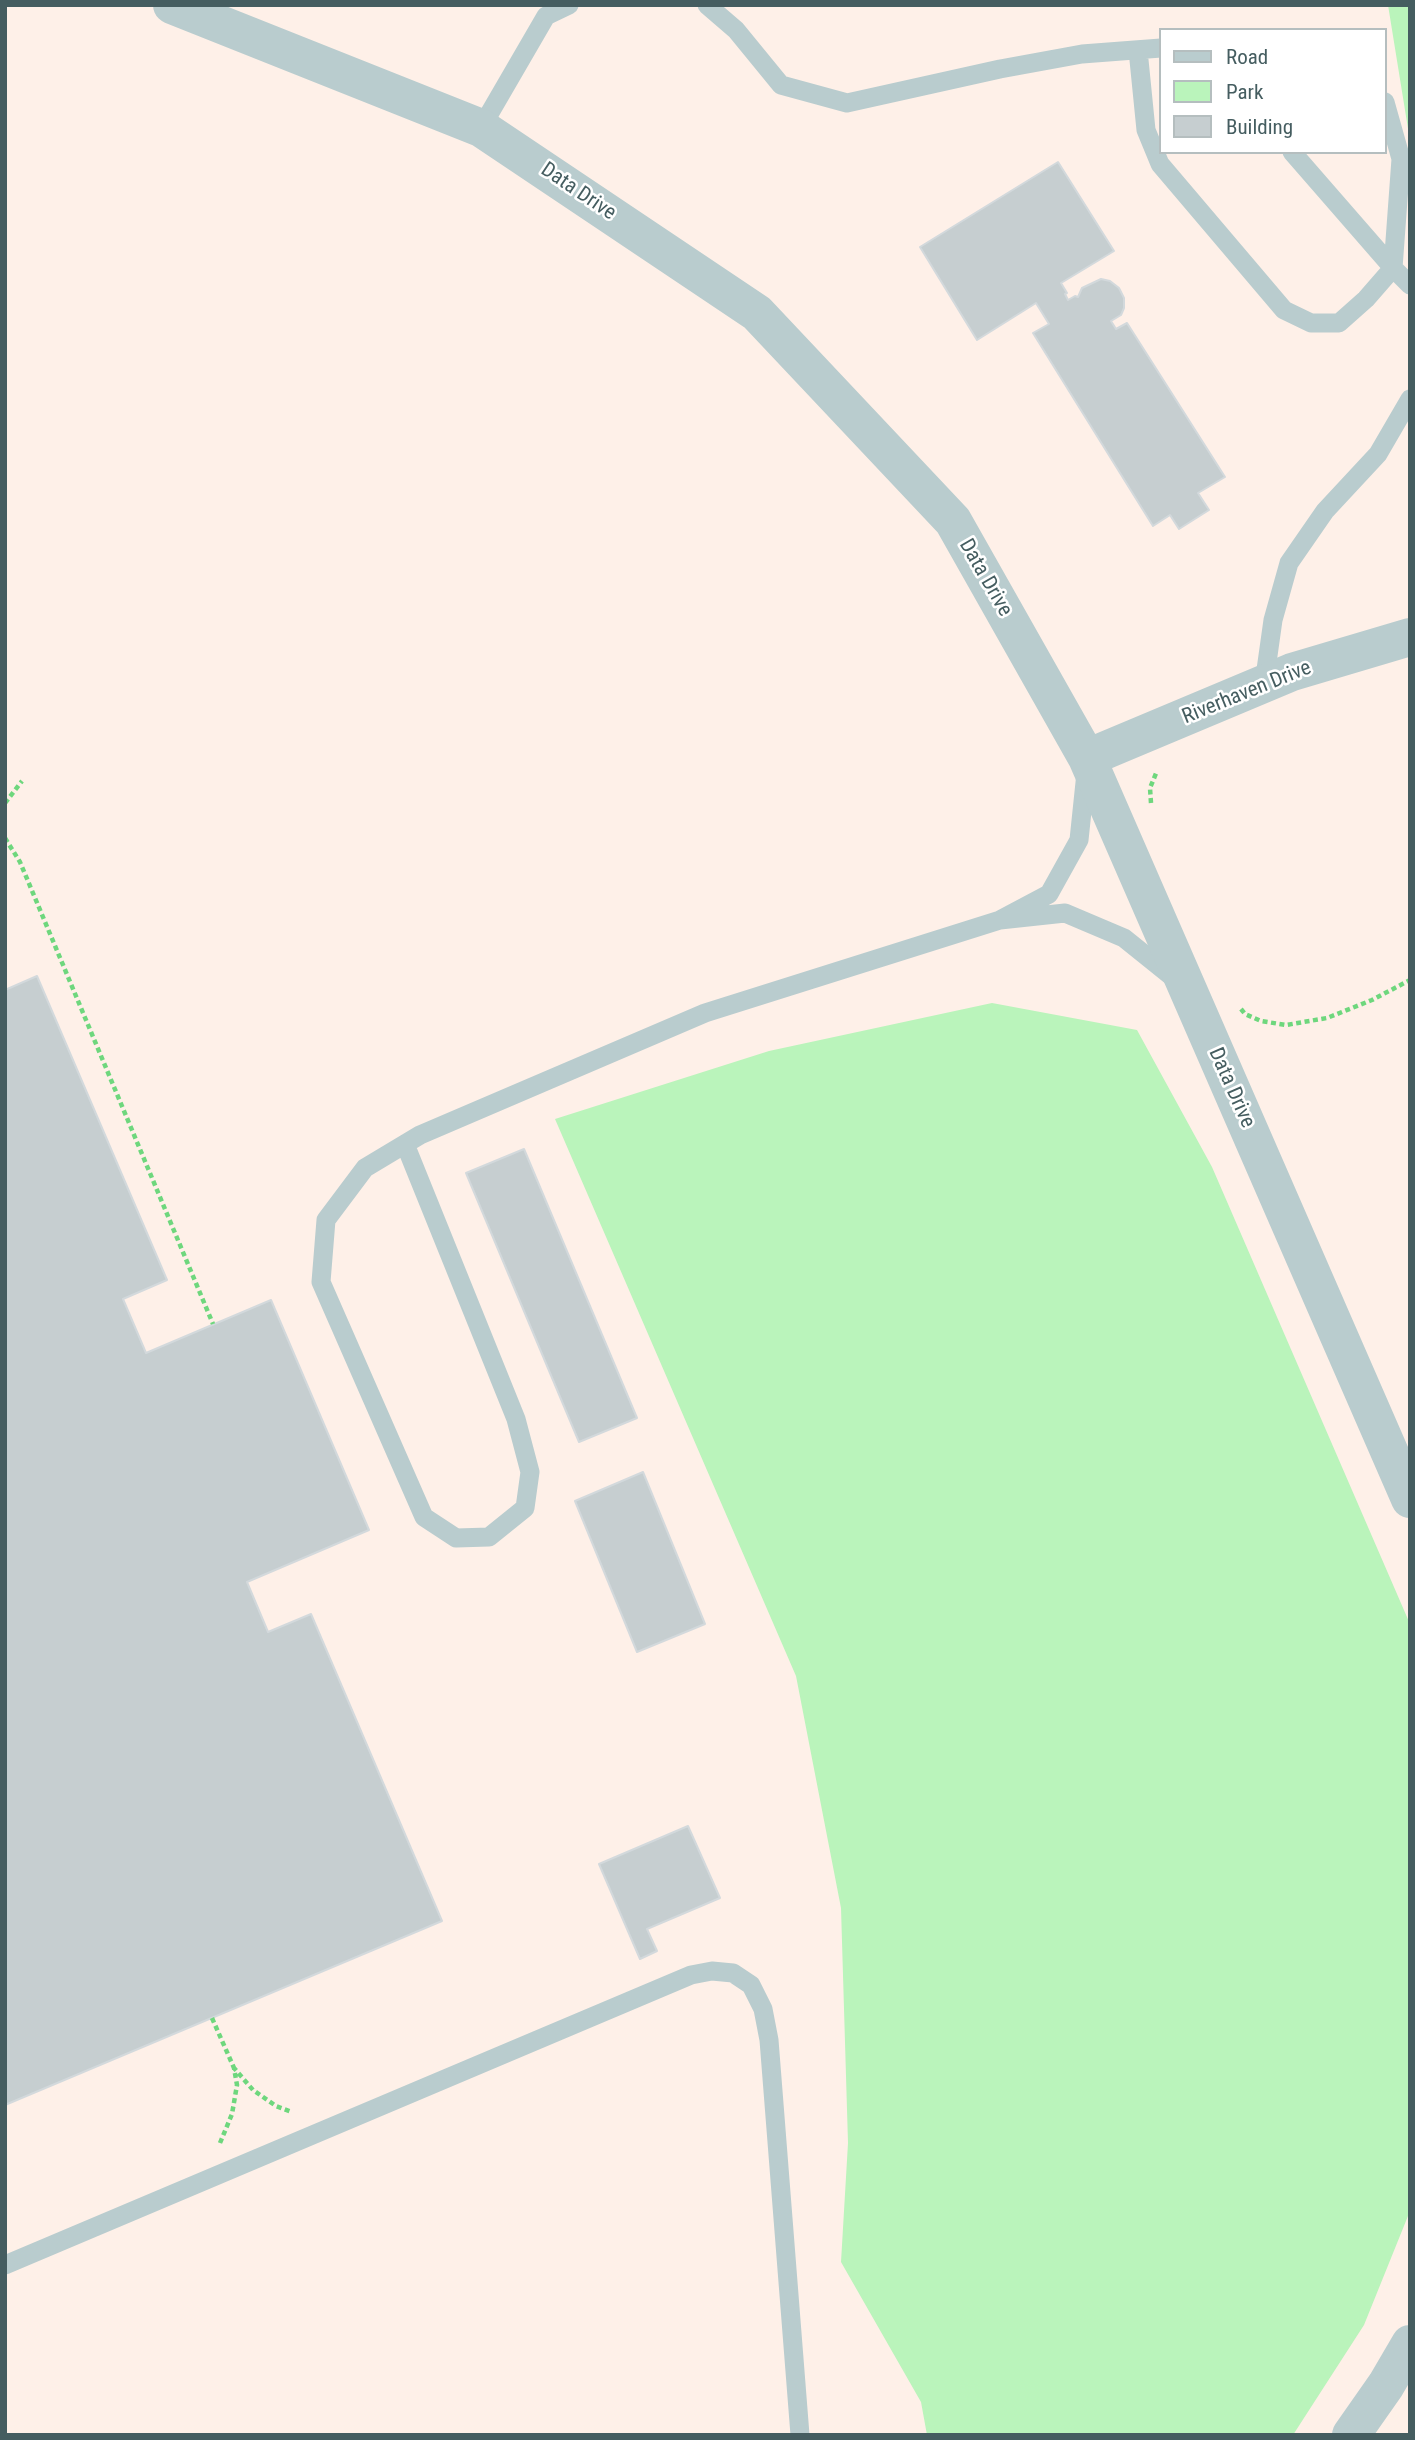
<!DOCTYPE html>
<html>
<head>
<meta charset="utf-8">
<style>
  body { margin:0 }
  #map { position:relative; width:1415px; height:2440px; overflow:hidden; background:#f3f0f1; font-family:"Roboto Condensed",sans-serif }
  canvas { display:block }
  .frame { position:absolute; inset:0; border:7px solid #455d60; pointer-events:none }
  .legend { position:absolute; left:1159px; top:28px; width:228px; height:126px; box-sizing:border-box; background:#fff; border:2px solid #b5bebf; margin:0; padding:9px 12px; list-style:none; font-size:21px; color:#455d60 }
  .legend li { display:flex; align-items:center; gap:14px; height:35px }
  .legend b { width:35px; border:2px solid #b5bebf }
</style>
</head>
<body>
<div id="map">
<canvas width="1415" height="2440"></canvas>
<div class="frame"></div>
<ul class="legend">
<li><b style="height:9px;background:#b9ccce"></b>Road</li>
<li><b style="height:19px;background:#baf4bb"></b>Park</li>
<li><b style="height:19px;background:#c6ced0"></b>Building</li>
</ul>
</div>
<script>
const context = document.querySelector('canvas').getContext('2d');
context.lineJoin = 'round';
function fill(path, color) {
  context.fillStyle = color;
  context.fill(path, 'evenodd');
}
function shape(rows) {
  const path = new Path2D();
  for (const r of rows) {
    path.moveTo(r[0], r[1]);
    for (let i = 2; i < r.length; i += 2) path.lineTo(r[i], r[i + 1]);
  }
  return path;
}
function trace(path, color, width, dash) {
  context.strokeStyle = color;
  context.lineWidth = width;
  context.lineCap = dash ? 'butt' : 'round';
  context.setLineDash(dash || []);
  context.stroke(path);
}
function drawText(font, color, halo, rows, align = 'center') {
  context.font = font + ' "Roboto Condensed",sans-serif';
  context.lineWidth = 5;
  context.setLineDash([]);
  context.textBaseline = 'middle';
  context.strokeStyle = halo;
  context.fillStyle = color;
  for (const [text, x, y, turn = 0] of rows) {
    context.save();
    context.translate(x, y);
    context.rotate((+turn || 0) * Math.PI / 180);
    context.textAlign = isNaN(turn) ? turn : align;
    if (halo) context.strokeText(text, 0, 0);
    context.fillText(text, 0, 0);
    context.restore();
  }
}
fill(shape([
  [5,5,1405,5,1410,23,1410,2435,5,2435],
  [1161,30,1385,30,1385,152,1161,152]
]), '#fef0e8');
fill(shape([
  [1388,5,1410,5,1410,141],
  [992,1003,1137,1030,1212,1167,1410,1624,1410,2211,1364,2325,1293,2435,927,2435,921,2402,841,2262,848,2143,841,1908,796,1676,555,1119,769,1051]
]), '#baf4bb');
const building = shape([
  [1058,162,1114,251,1061,283,1067,293,1065,294,1068,300,1075,296,1078,297,1082,288,1101,279,1110,281,1119,288,1124,298,1124,308,1121,315,1111,321,1116,329,1127,323,1225,477,1198,493,1209,510,1179,529,1170,515,1153,526,1033,333,1049,324,1036,303,977,340,920,247,1058,162],
  [37,976,167,1280,123,1299,146,1353,271,1300,369,1530,247,1582,268,1632,311,1614,442,1921,5,2105,5,990,37,976],
  [524,1149,637,1418,579,1442,466,1173,524,1149],
  [643,1472,705,1624,637,1652,575,1501,643,1472],
  [688,1826,720,1898,647,1929,657,1951,640,1959,599,1864,688,1826]
]);
fill(building, '#c6ced0');
trace(building, '#d3d9dc', 2);
trace(shape([
  [5,803,22,781],
  [1151,803,1150,788,1157,771],
  [5,838,20,862,213,1324],
  [1241,1009,1245,1014,1261,1021,1286,1025,1327,1018,1372,1000,1410,980],
  [212,2018,234,2068],
  [220,2143,232,2114,237,2085,234,2068,253,2090,276,2106,292,2112]
]), '#6ed77d', 4.5, [5, 3.5]);
trace(shape([
  [707,5,736,30,781,85,847,103,1000,69,1082,54,1161,48],
  [1138,50,1146,130,1160,164,1284,310,1311,323,1339,323,1366,299,1393,268,1292,152],
  [1385,102,1401,159,1393,268,1410,285],
  [481,128,546,16,569,5],
  [1264,684,1273,620,1289,563,1325,511,1378,454,1410,399],
  [1086,773,1079,840,1049,894,1000,920,1065,913,1124,938,1175,979],
  [405,1144,516,1419,530,1472,525,1508,489,1537,456,1538,424,1517,321,1282,326,1220,365,1168,420,1135,705,1013,1000,920],
  [5,2265,691,1975,712,1971,733,1973,751,1985,763,2009,769,2040,800,2435]
]), '#b9ccce', 19);
trace(shape([
  [172,5,481,128,757,313,953,521,1087,758,1410,1499],
  [1087,758,1292,672,1410,637],
  [1351,2435,1386,2385,1410,2344]
]), '#b9ccce', 38);
drawText('21px', '#455d60', '#fff', [
  ["Data Drive",578,192,34],
  ["Data Drive",985,578,60],
  ["Riverhaven Drive",1247,693,-22],
  ["Data Drive",1231,1088,66]
]);
</script>
</body>
</html>
